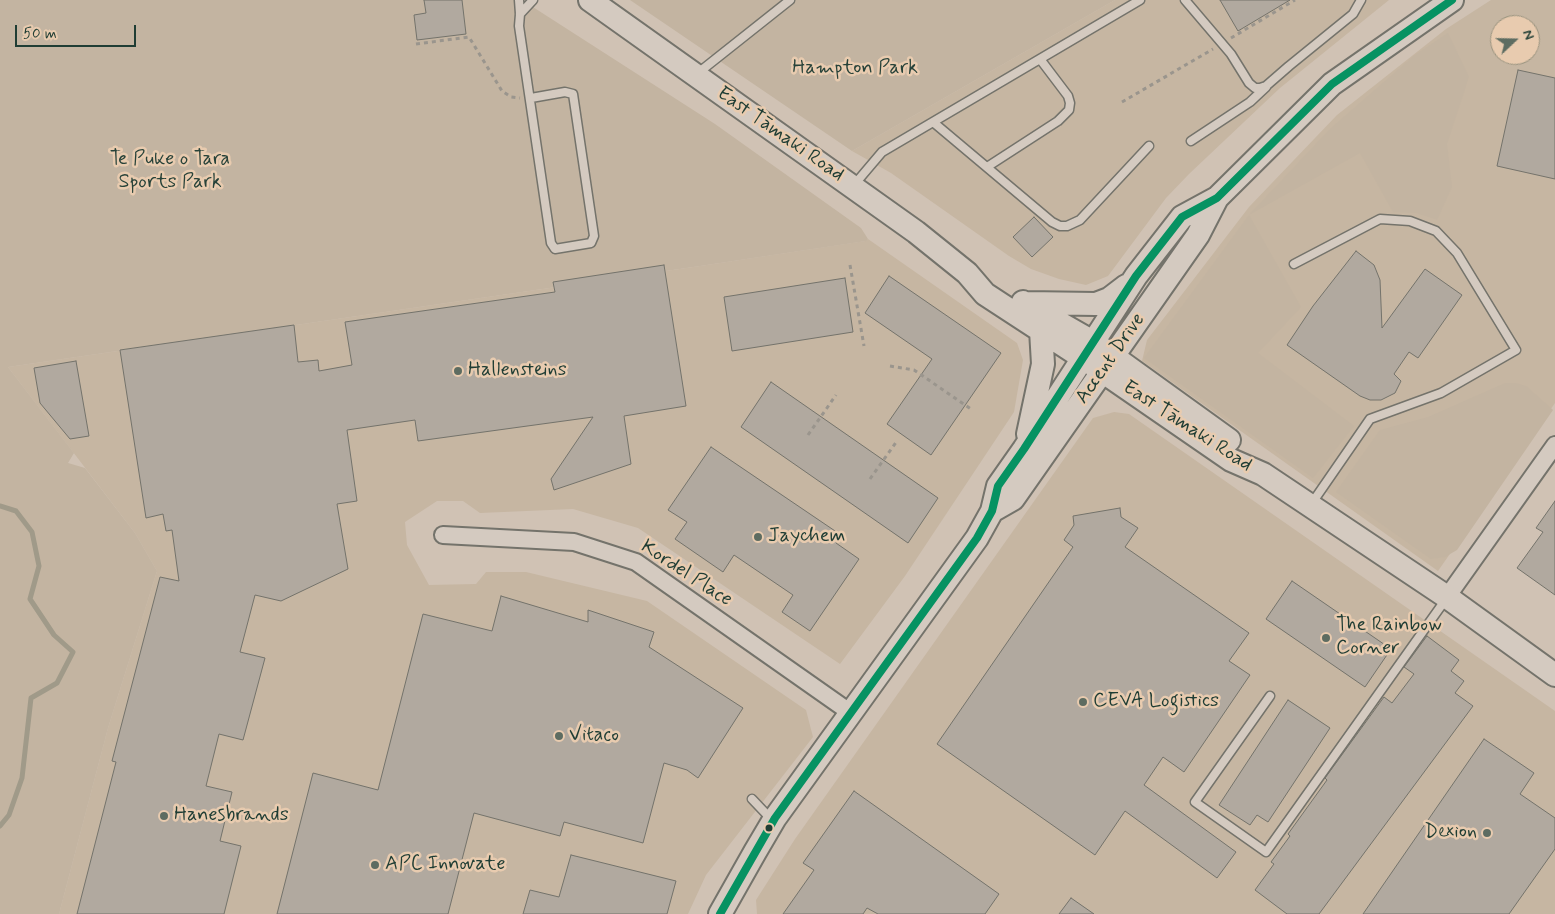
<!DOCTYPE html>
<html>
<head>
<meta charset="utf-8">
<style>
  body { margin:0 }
  #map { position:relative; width:1555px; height:914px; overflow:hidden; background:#d0c2b4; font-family:Mynerve,sans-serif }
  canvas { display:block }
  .north { position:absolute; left:1490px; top:15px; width:50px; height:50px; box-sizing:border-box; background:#e8cbaf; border:1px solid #98927e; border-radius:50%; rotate:69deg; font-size:14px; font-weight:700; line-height:20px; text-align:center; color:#1f3d34 }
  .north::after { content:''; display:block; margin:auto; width:18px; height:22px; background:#5d6c61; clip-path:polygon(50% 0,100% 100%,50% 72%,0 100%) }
  .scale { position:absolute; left:15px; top:25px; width:121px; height:22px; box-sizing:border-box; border:2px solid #1f3d34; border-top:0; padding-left:6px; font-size:15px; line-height:18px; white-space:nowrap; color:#1f3d34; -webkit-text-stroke:4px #e8cbaf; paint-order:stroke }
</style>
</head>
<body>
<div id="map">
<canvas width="1555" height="914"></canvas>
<div class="north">N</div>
<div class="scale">50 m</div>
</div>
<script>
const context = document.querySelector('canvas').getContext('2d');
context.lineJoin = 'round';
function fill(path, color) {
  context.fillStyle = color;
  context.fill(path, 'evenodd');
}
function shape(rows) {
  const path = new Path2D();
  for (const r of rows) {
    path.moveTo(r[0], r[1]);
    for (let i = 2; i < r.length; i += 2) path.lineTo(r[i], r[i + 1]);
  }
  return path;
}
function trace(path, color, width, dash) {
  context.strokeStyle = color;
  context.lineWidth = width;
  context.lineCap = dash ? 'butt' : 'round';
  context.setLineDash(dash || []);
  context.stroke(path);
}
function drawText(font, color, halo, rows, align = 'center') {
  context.font = font + ' Mynerve,sans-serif';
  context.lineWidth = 5;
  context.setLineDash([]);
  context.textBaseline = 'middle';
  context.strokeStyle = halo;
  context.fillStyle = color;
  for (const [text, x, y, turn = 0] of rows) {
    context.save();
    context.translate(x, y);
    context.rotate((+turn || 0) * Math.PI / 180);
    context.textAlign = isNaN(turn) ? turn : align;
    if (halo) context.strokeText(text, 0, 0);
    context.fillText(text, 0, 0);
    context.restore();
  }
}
fill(shape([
  [1115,0,1389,0,1280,88,1189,174,1166,198,1108,276,1086,285,1059,279,1031,269,1009,256,891,173,852,151],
  [1491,0,1555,0,1555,403,1438,571,1142,361,1147,340,1249,207,1337,115,1446,29],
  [1500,25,1530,25,1530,55,1500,55],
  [868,239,1017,343,1023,360,1014,412,905,576,840,664,638,528,573,509,480,513,463,501,437,501,405,522,407,545,429,585,476,584,486,572,526,572,647,601,806,710,813,737,706,875,688,914,59,914,108,728,157,571,135,533,8,367,700,266,865,241],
  [1114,412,1129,414,1555,711,1555,914,757,914,756,900,795,839,1093,418]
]), '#c6b6a2');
fill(shape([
  [0,0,522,0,715,124,861,228,868,239,866,241,700,266,8,367,74,453,68,463,85,468,135,533,157,571,108,728,59,914,0,914],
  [630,0,1115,0,852,151],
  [1448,33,1469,77,1447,144,1452,187,1437,220,1416,213,1393,212,1360,153,1249,215,1301,307,1258,353,1354,426,1313,478,1144,358,1249,215,1330,129,1415,55],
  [1505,383,1516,383,1526,386,1553,410,1457,550,1445,557,1431,559,1336,492,1380,430,1428,417]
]), '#c3b4a1');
trace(shape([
  [0,506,16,511,32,532,39,566,30,599,54,635,73,652,57,683,31,698,22,778,9,815,0,826]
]), '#a09a89', 5);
const building = shape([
  [424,0,462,0,466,34,417,40,414,15,426,13,424,0],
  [1220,0,1290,0,1238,31,1220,0],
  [1518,70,1555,78,1555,179,1497,166,1518,70],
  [1034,217,1053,237,1032,257,1013,237,1034,217],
  [1356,251,1374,265,1380,280,1382,328,1425,269,1462,295,1418,358,1409,352,1394,374,1401,381,1395,393,1381,400,1370,400,1360,396,1287,345,1313,306,1356,251],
  [664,265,686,406,624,416,631,464,554,490,551,479,593,417,418,441,415,420,347,430,357,501,337,504,348,569,281,601,255,595,240,652,265,658,243,740,219,734,206,786,232,792,220,841,241,846,224,914,77,914,116,762,112,761,160,577,179,581,172,530,166,531,163,514,146,518,120,350,294,325,298,362,318,360,319,371,352,365,345,322,555,292,553,282,664,265],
  [889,276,1001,353,931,455,887,424,932,359,865,313,889,276],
  [845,278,853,332,732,351,724,297,845,278],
  [76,361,89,436,70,439,40,403,34,368,76,361],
  [771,382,938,498,908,543,741,427,771,382],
  [711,447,841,535,836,543,859,559,810,631,782,612,793,595,734,555,723,572,675,539,687,522,668,510,711,447],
  [1555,501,1555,595,1517,568,1543,532,1536,528,1555,501],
  [1120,508,1121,517,1138,528,1125,547,1249,633,1229,661,1250,675,1184,772,1163,757,1144,785,1236,852,1217,878,1125,811,1095,855,937,744,1073,547,1064,540,1074,525,1073,516,1120,508],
  [1292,581,1391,649,1365,687,1266,619,1292,581],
  [501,596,588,622,588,610,654,632,649,647,743,708,698,778,687,770,664,763,643,843,564,822,560,836,474,813,448,914,277,914,313,773,378,790,423,614,492,631,501,596],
  [1427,636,1459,660,1451,671,1464,681,1455,693,1473,706,1319,914,1287,914,1255,890,1274,864,1271,862,1290,836,1288,834,1327,780,1325,778,1384,697,1392,703,1414,674,1404,667,1427,636],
  [1288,700,1330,728,1268,822,1257,815,1250,825,1219,805,1288,700],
  [1484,739,1534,773,1520,794,1555,818,1555,849,1509,914,1363,914,1484,739],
  [854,791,999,894,985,914,878,914,867,908,863,914,783,914,814,870,803,863,854,791],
  [571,855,676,881,667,914,523,914,530,890,559,897,571,855],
  [1071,898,1094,914,1059,914,1071,898]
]);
fill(building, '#b1a99f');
trace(building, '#74736b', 1);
const lane = shape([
  [519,0,520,14,519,26,551,243,555,249,591,243,594,236,573,94,565,92,531,98],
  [1185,0,1231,54,1249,83,1255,88,1260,88,1266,86,1289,66,1353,14,1361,0],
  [520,14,533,0],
  [698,73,790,0],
  [933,122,1052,222,1060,226,1067,226,1080,220,1149,146],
  [1191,141,1250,102,1266,87],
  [987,167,1058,121,1069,110,1070,103,1068,96,1040,59],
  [854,185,882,152,1140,0],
  [1294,264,1380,219,1410,221,1436,231,1457,253,1516,350,1441,393,1370,419,1312,503],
  [1270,696,1195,802,1266,852,1446,599],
  [752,799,772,820]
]);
const street = shape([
  [443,535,574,542,636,562,851,713],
  [1447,597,1555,445]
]);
const secondary = shape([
  [590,0,916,232,967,273,985,294,1083,358,1231,460,1263,474,1447,597,1555,675],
  [1023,302,1093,342,1229,440],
  [1026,303,1096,304,1109,299,1126,286],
  [1028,434,1043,364,1041,330],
  [992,511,1013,499,1198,235,1217,198],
  [720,914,755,852,775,818,977,538,992,511,998,486,1024,449,1136,276,1182,217,1217,198,1332,84,1452,0]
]);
trace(lane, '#74736b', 11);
trace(street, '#74736b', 20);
trace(secondary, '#74736b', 26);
trace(shape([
  [1231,38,1295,0],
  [416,44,469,37,502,91,511,97,520,98],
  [1122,102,1213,49],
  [850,265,864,346],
  [890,366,914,370,971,409],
  [808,435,836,395],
  [870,479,897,441]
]), '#9a958d', 3, [4, 4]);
trace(lane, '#d4cac0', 8);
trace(street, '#d4cac0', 16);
trace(secondary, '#d4cac0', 22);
trace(shape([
  [720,914,775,818,977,538,992,511,998,486,1024,449,1136,276,1182,217,1217,198,1332,84,1452,0]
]), '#069262', 8);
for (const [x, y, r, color] of [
  [458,371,5,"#5d6c61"],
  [758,537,5,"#5d6c61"],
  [1326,638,5,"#5d6c61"],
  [1083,702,5,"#5d6c61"],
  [559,736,5,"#5d6c61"],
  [164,816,5,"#5d6c61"],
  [769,828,4.5,"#1f3d34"],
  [1487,833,5,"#5d6c61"],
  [375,865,5,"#5d6c61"]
]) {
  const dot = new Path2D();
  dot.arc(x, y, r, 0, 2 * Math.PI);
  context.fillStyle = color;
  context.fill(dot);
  trace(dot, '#e8cbaf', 2);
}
drawText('20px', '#274239', '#e8cbaf', [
  ["Hampton Park",855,69],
  ["Te Puke o Tara",170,160],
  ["Sports Park",170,183]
]);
drawText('20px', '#1f3d34', '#e8cbaf', [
  ["East Tāmaki Road",780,135,35],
  ["Accent Drive",1111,359,-55],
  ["East Tāmaki Road",1187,427,33],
  ["Kordel Place",686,574,33]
]);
drawText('20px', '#1f3d34', '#e8cbaf', [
  ["Hallensteins",468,371],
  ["Jaychem",768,537],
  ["The Rainbow",1336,626],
  ["Corner",1336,649],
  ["CEVA Logistics",1093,702],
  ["Vitaco",569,736],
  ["Hanesbrands",174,816],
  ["Dexion",1477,833,"right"],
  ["APC Innovate",385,865]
], 'left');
</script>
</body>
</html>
